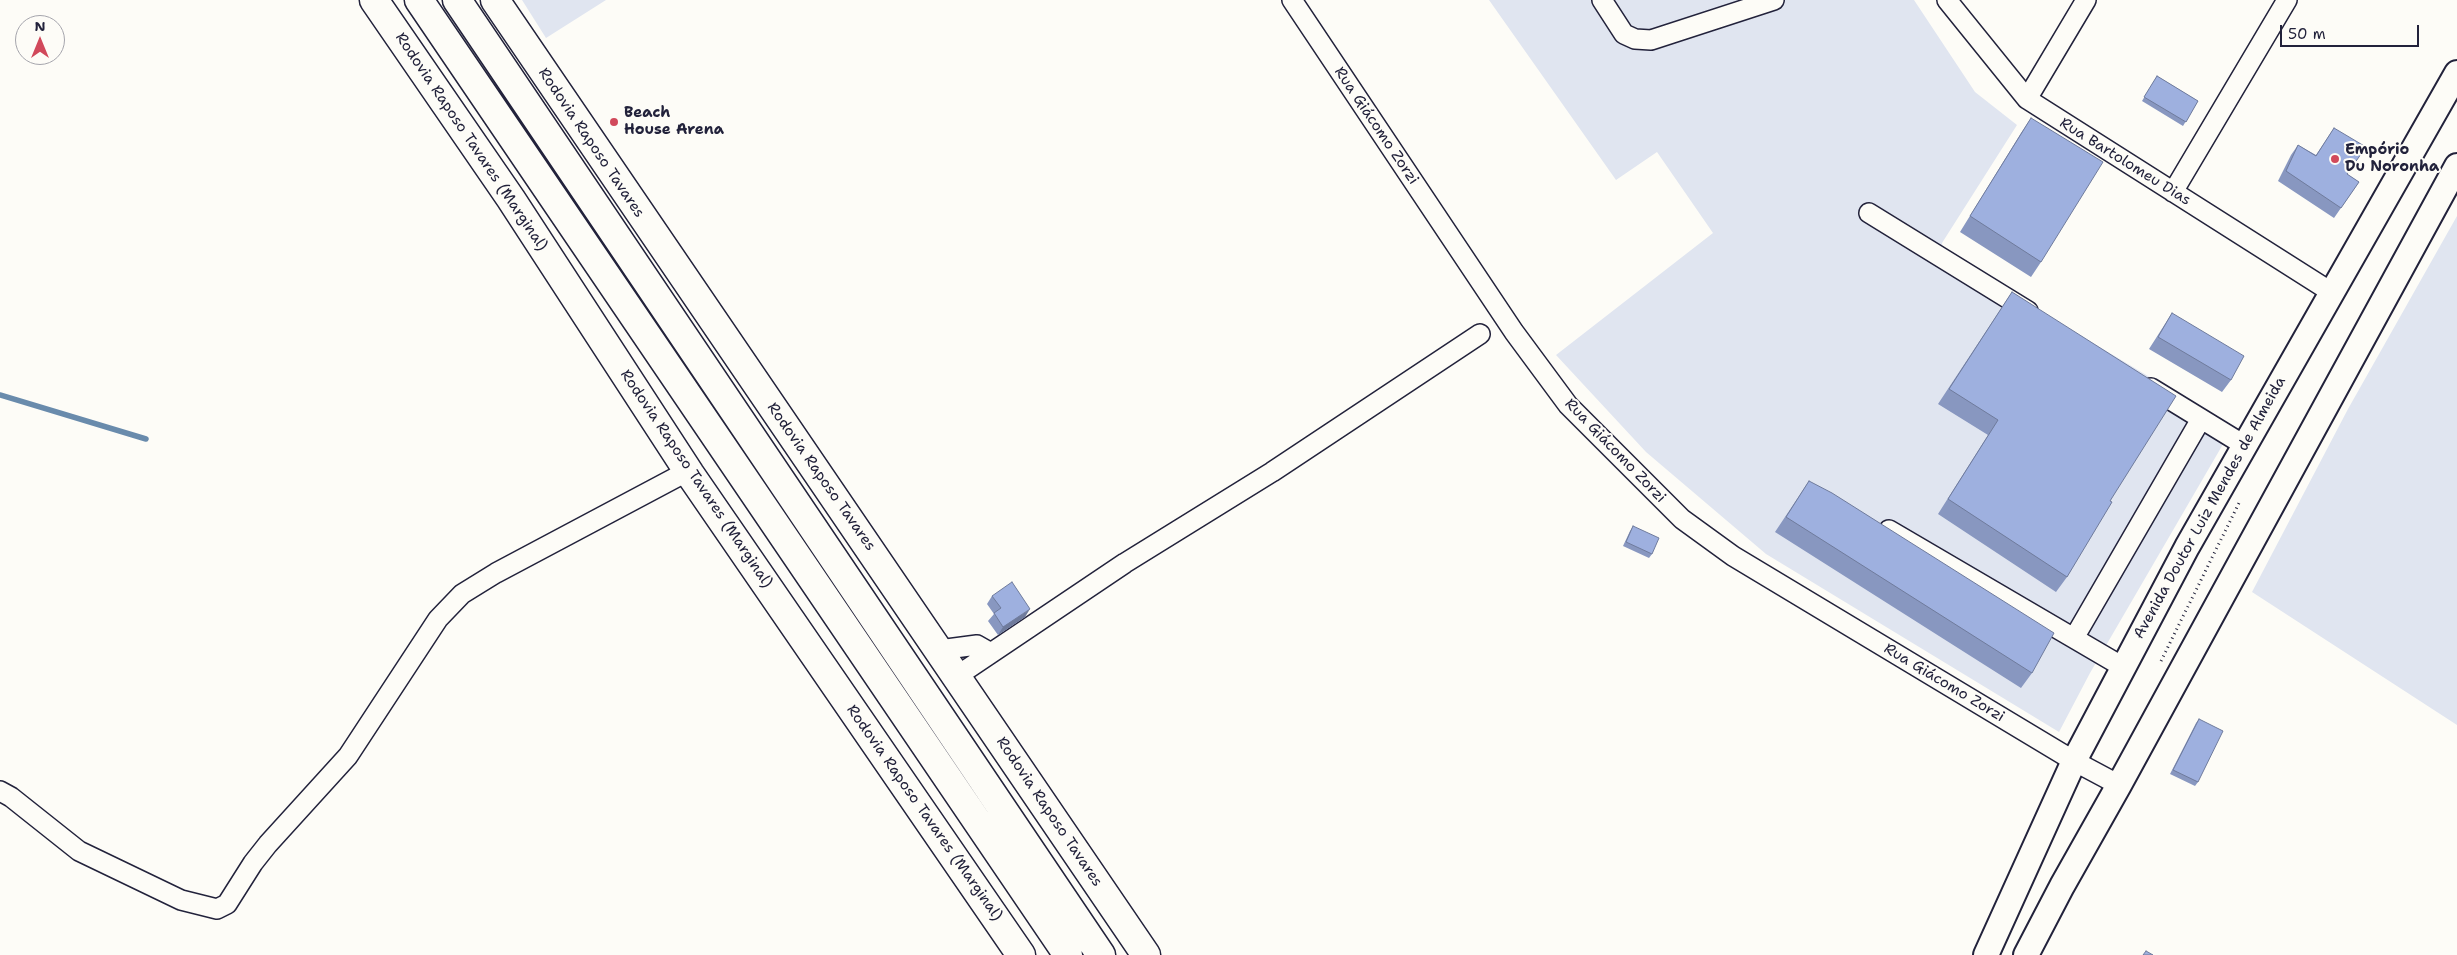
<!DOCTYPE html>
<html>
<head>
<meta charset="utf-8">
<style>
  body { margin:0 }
  #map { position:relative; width:2457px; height:955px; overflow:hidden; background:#fdfcf7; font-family:"Shantell Sans",sans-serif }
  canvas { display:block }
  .north { position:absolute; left:15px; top:15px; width:50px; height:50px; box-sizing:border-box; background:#fdfcf7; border:1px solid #a5a5ac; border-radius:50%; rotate:0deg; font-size:14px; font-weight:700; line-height:20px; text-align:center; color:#22223b }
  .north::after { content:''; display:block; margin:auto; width:18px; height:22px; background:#d1495b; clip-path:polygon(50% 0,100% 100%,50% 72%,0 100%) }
  .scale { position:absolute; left:2280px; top:25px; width:139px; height:22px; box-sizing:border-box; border:2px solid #22223b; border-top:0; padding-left:6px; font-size:15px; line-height:18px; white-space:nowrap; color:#22223b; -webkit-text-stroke:4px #fdfcf7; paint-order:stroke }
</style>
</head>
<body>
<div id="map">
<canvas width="2457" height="955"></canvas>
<div class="north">N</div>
<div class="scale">50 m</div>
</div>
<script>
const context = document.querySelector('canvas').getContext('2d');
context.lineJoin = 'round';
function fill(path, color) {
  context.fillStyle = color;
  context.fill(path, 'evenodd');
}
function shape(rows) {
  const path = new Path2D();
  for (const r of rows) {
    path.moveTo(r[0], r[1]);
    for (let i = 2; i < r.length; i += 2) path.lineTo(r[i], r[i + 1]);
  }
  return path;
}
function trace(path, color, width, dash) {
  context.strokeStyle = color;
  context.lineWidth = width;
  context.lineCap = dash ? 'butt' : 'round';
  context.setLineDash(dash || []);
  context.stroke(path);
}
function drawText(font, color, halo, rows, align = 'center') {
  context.font = font + ' "Shantell Sans",sans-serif';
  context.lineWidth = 4;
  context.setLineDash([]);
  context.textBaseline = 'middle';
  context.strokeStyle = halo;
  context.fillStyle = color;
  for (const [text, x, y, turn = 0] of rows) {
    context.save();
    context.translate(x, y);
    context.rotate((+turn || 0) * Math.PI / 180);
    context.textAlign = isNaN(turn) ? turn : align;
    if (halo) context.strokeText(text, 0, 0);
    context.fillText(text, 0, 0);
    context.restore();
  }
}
fill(shape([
  [522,0,606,0,546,38],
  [1489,0,1914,0,1975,92,2017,125,1942,243,1943,253,2233,427,2090,673,2059,732,1766,554,1646,452,1556,355,1713,233,1657,152,1616,180],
  [2457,216,2457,725,2252,592,2348,409]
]), '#e0e5f0');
trace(shape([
  [0,395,146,439]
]), '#698bac', 5.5);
const minor = shape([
  [1292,0,1514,332,1568,405,1682,519,1733,556,2074,761,2119,785],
  [1602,0,1624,34,1635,39,1651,40,1774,0],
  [1947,0,2027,99,2331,292],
  [2027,99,2086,0],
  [2173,192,2287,0],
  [1869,213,2028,311],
  [2151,388,2244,445],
  [1889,530,2123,667],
  [2074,638,2201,419],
  [939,650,977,645,991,653],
  [957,676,1125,563,1272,472,1480,334],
  [0,791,11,797,79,851,181,900,217,909,227,904,253,863,268,844,348,756,438,619,462,594,496,573,688,471]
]);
const major = shape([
  [1986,955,2074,761,2187,547,2457,73],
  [2026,955,2062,886,2119,785,2457,166]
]);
const highway = shape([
  [374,0,511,199,690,474,1021,955],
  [419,0,1068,955],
  [457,0,1101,955],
  [495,0,1146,955]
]);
trace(minor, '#22223b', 22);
trace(major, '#22223b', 28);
trace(highway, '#22223b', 31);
trace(shape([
  [2161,661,2240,501]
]), '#22223b', 3, [1, 4]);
trace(minor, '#fdfcf7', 19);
trace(major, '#fdfcf7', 24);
trace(highway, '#fdfcf7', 28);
fill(shape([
  [2157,76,2198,101,2183,126,2142,101],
  [2031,118,2041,262,2031,277,1960,232,2021,133],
  [2334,128,2347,174,2359,182,2334,218,2278,181,2291,155,2298,145,2316,155],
  [2012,292,2110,501,2067,577,2056,592,1938,514,1988,435,1938,404],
  [2172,313,2231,380,2222,392,2149,349],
  [1809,481,2032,673,2021,688,1775,532],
  [1633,526,1652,554,1649,558,1623,546,1630,531],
  [992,596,1025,617,998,635,988,621,994,614,987,604],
  [2199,719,2198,782,2195,786,2170,774,2196,723]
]), '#8897c0');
fill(shape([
  [1030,609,1025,617,998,635,1003,627]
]), '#6f7b9c');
const building = shape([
  [2157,76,2198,101,2186,122,2144,97,2157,76],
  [2031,118,2103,162,2041,262,1970,216,2031,118],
  [2334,128,2366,147,2347,174,2359,182,2341,208,2286,171,2298,145,2316,156,2334,128],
  [2012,292,2176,396,2110,501,2112,502,2067,577,1948,499,1998,420,1949,389,2012,292],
  [2172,313,2244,356,2231,380,2158,337,2172,313],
  [1809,481,1832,493,2054,633,2032,673,1786,517,1809,481],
  [1633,526,1659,538,1652,554,1626,542,1633,526],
  [1012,582,1030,609,1003,627,994,613,1001,608,992,596,1012,582],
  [2199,719,2223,731,2198,782,2173,770,2199,719],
  [2146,951,2153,955,2143,955,2146,951]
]);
fill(building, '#9eb0df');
trace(building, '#6f7b9c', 1);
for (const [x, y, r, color] of [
  [614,122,5,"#d1495b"],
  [2335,159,5,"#d1495b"]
]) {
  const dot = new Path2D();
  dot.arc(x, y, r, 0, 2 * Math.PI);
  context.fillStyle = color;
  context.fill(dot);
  trace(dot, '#fdfcf7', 2);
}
drawText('bold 15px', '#22223b', '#fdfcf7', [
  ["Beach",624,113],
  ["House Arena",624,130],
  ["Empório",2345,150],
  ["Du Noronha",2345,167]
], 'left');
drawText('15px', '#22223b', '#fdfcf7', [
  ["Rua Giácomo Zorzi",1376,126,56],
  ["Rodovia Raposo Tavares (Marginal)",471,142,56],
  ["Rodovia Raposo Tavares",591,143,56],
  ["Rua Bartolomeu Dias",2125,162,32],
  ["Rua Giácomo Zorzi",1615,451,46],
  ["Rodovia Raposo Tavares",821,477,55],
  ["Rodovia Raposo Tavares (Marginal)",696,479,56],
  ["Avenida Doutor Luiz Mendes de Almeida",2210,508,-61],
  ["Rua Giácomo Zorzi",1944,683,31],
  ["Rodovia Raposo Tavares",1049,812,56],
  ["Rodovia Raposo Tavares (Marginal)",924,813,55]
]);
</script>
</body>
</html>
